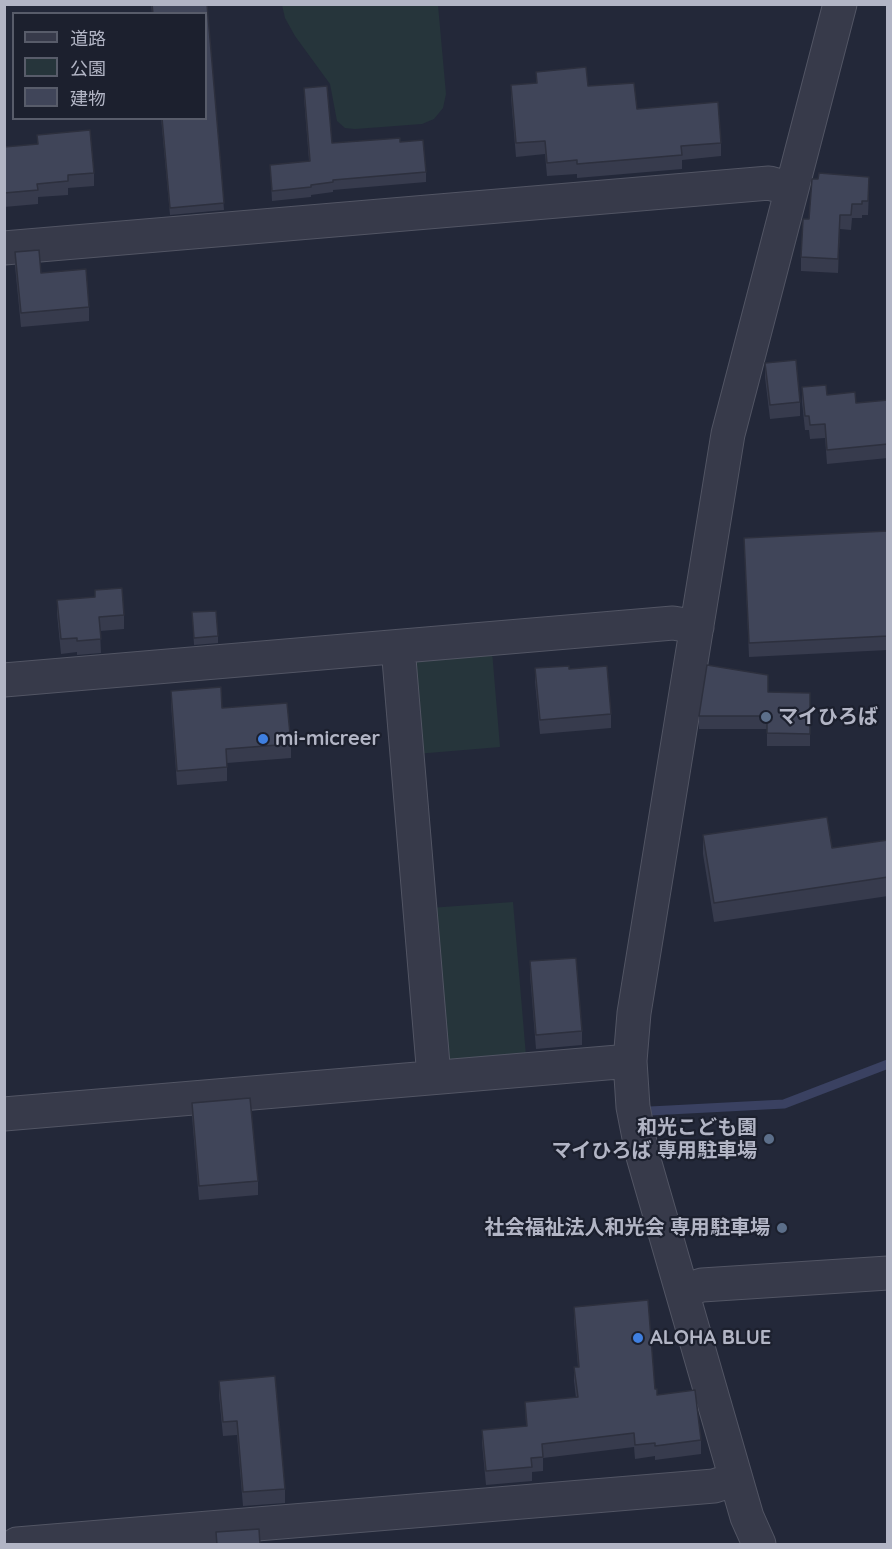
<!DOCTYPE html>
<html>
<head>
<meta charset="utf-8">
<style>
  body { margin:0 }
  #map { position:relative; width:892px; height:1549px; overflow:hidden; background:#232839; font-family:Quicksand,"Noto Sans JP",sans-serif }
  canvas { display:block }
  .frame { position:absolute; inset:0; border:6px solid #b2b5c5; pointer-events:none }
  .legend { position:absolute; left:12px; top:12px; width:195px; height:108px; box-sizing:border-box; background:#1c202e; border:2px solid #585c6a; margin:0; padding:8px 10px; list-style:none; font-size:18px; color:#b2b5c5 }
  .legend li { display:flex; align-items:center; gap:12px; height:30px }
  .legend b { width:30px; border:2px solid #585c6a }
</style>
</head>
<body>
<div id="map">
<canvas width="892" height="1549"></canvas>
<div class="frame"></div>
<ul class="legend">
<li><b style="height:8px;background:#373a4a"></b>道路</li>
<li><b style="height:16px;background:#26353b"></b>公園</li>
<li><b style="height:16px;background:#404559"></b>建物</li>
</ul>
</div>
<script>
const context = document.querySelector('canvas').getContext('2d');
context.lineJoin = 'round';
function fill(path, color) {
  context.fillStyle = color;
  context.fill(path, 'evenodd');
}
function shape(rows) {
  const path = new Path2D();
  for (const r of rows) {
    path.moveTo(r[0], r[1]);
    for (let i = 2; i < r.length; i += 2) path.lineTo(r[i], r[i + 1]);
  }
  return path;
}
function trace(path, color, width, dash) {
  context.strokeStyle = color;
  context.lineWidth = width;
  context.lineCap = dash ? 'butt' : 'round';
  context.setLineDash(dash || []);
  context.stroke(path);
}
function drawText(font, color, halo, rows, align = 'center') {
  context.font = font + ' Quicksand,"Noto Sans JP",sans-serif';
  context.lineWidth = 4.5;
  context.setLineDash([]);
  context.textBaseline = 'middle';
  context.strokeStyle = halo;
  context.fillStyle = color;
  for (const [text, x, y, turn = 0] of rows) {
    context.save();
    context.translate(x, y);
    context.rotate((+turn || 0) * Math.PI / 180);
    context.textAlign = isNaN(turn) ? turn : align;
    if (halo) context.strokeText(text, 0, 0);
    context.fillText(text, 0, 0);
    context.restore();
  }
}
fill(shape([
  [282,5,438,5,446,94,443,108,434,119,422,124,355,129,345,128,337,121,330,84,295,36,285,18],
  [492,651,500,747,416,754,415,657],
  [513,902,526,1056,449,1062,429,908]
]), '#26353b');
trace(shape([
  [650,1111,784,1104,888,1064]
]), '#3a4161', 9);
const minor = shape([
  [4,248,769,183,791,189],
  [398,647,434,1077],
  [4,680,673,623,697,627],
  [4,1114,630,1061],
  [682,1291,702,1285,888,1273],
  [17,1544,714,1486,736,1479],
  [759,1544,747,1517,642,1153,633,1107,630,1061,634,1013,728,434,840,4]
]);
trace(minor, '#525564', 35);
trace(minor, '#373a4a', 33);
fill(shape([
  [151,4,207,4,224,210,170,215,161,118,206,118,206,14,152,14],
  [536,72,588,86,637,109,721,143,721,156,682,160,682,169,577,178,577,174,547,176,545,154,516,157,511,98,511,85,536,83],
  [304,88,332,143,400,142,426,172,426,182,333,190,333,192,311,195,311,197,272,201,270,165,309,161,304,98],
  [37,135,94,173,94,186,68,188,68,195,38,197,38,204,4,207,4,147,37,144],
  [869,191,868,215,862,215,862,218,852,218,851,230,840,229,838,273,801,271,801,257,809,219],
  [15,252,41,273,89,307,89,321,21,327,15,266],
  [765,363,800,402,800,416,770,419,765,377],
  [802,387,856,403,888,400,888,458,827,464,825,438,810,439,809,430,805,430,802,402],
  [888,531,888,650,749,657,744,538],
  [57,600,124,615,124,629,100,631,101,653,77,655,77,652,61,654,57,614],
  [192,612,218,636,218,643,194,645],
  [535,668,569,669,611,714,611,728,540,734,535,682],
  [171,691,222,708,291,744,291,758,227,763,227,781,177,785,171,705],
  [768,692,810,693,810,746,767,746,767,729,699,729,699,716],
  [703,835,832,848,888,840,888,896,714,922,703,854],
  [530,961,582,1031,582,1045,536,1049,530,975],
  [192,1103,258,1181,258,1195,199,1200,192,1117],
  [574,1307,655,1389,657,1395,701,1440,701,1454,655,1460,655,1456,635,1459,634,1447,543,1458,543,1471,532,1472,532,1481,486,1485,482,1443,482,1430,526,1426,525,1402,576,1398,574,1381,574,1367,578,1367,574,1321],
  [219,1381,285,1489,285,1503,243,1506,237,1435,223,1436,219,1395]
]), '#373b4d');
fill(shape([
  [840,215,840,229,838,273,838,259]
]), '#2d303e');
const building = shape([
  [152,4,207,4,224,203,170,208,162,118,206,118,206,14,153,14,152,4],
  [586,67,588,86,634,83,637,109,718,102,721,143,681,146,682,155,577,164,577,160,547,163,545,141,516,143,511,85,537,83,536,72,586,67],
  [327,86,332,143,400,138,400,142,423,140,426,172,333,180,333,182,311,185,311,187,272,191,270,165,310,161,304,88,327,86],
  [90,130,94,173,68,175,68,181,37,184,38,190,4,193,4,147,38,144,37,135,90,130],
  [819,173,869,177,868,201,862,201,862,204,852,204,851,215,840,215,838,259,801,257,803,219,809,219,812,179,818,179,819,173],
  [39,250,41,273,86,269,89,307,21,313,15,252,39,250],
  [796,360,800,402,770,405,765,363,796,360],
  [826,385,827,395,855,392,856,403,888,400,888,444,827,450,825,424,810,425,809,416,805,416,802,387,826,385],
  [888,531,888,636,749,643,744,538,888,531],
  [122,588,124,615,99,617,101,639,77,641,77,638,61,639,57,600,95,597,95,590,122,588],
  [216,611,218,636,194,638,192,612,216,611],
  [707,665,768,675,768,692,810,693,810,734,767,733,767,716,699,716,707,665],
  [569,666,569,669,607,666,611,714,540,720,535,668,569,666],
  [221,687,222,708,287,703,291,744,226,749,227,767,177,771,171,691,221,687],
  [827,817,832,848,888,840,888,877,714,903,703,835,827,817],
  [576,958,582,1031,536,1035,530,961,576,958],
  [250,1098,258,1181,199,1186,192,1103,250,1098],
  [648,1300,655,1389,657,1389,657,1395,695,1390,701,1440,655,1446,655,1443,635,1445,634,1433,542,1444,543,1457,531,1458,532,1467,486,1471,482,1430,527,1426,525,1402,578,1397,574,1367,579,1367,574,1307,648,1300],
  [275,1376,285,1489,243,1492,237,1421,223,1422,219,1381,275,1376],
  [259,1529,260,1545,217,1545,216,1532,259,1529]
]);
fill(building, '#404559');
trace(building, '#2d303e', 1.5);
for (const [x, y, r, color] of [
  [766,717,6,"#5c6f8a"],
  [263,739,6,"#3f7fe0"],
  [769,1139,6,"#5c6f8a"],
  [782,1228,6,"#5c6f8a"],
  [638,1338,6,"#3f7fe0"]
]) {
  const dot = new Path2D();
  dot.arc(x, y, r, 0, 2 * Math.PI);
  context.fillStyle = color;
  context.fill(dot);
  trace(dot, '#1c202e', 2);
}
drawText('bold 20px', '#b2b5c5', '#1c202e', [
  ["マイひろば",778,717],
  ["mi-micreer",275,739],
  ["和光こども園",757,1128,"right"],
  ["マイひろば 専用駐車場",757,1151,"right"],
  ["社会福祉法人和光会 専用駐車場",770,1228,"right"],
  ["ALOHA BLUE",650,1338]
], 'left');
</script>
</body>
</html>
